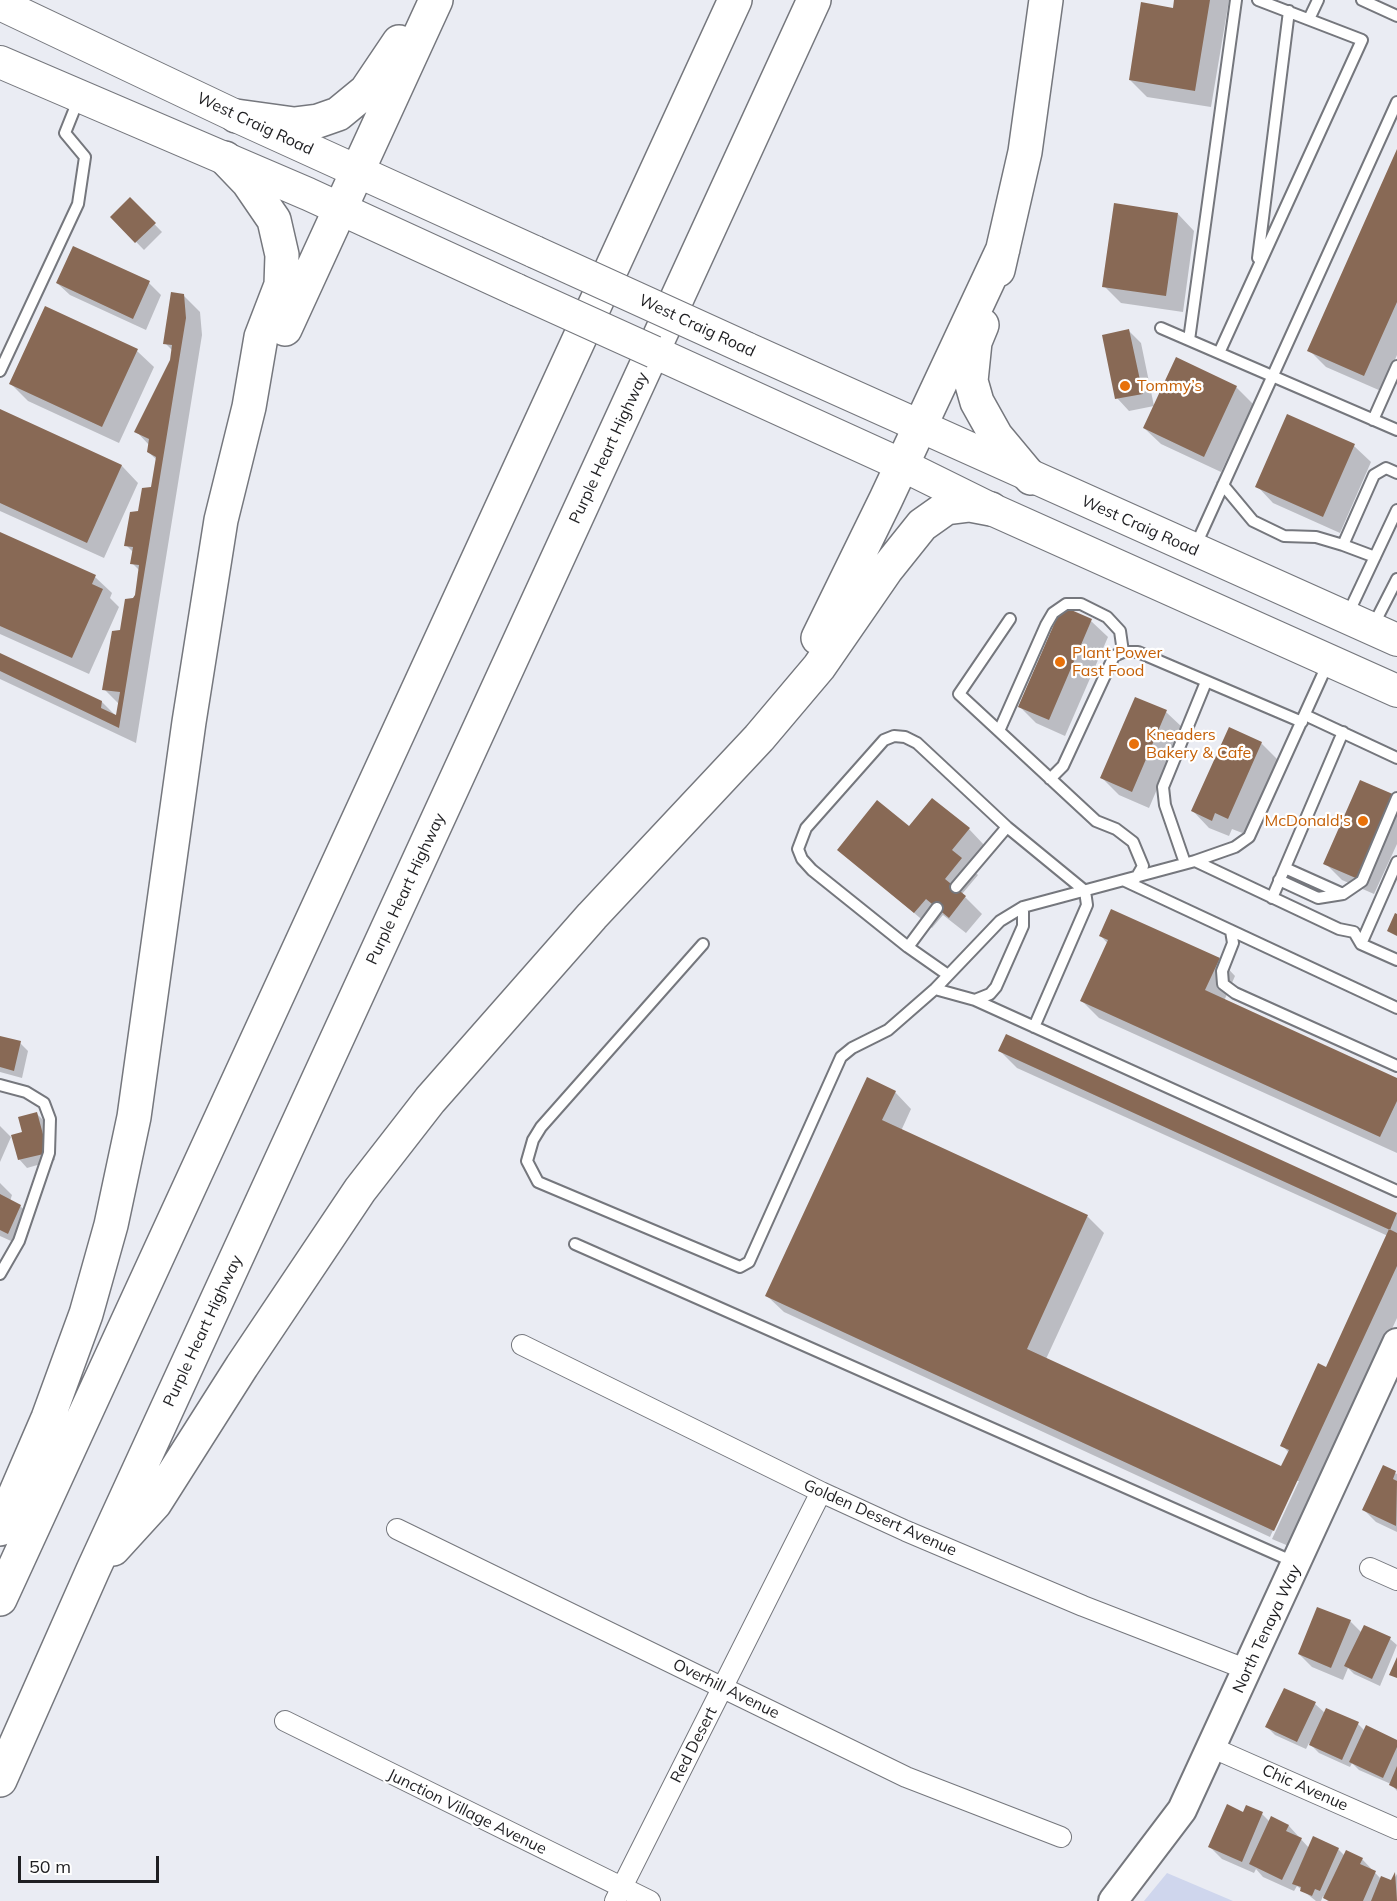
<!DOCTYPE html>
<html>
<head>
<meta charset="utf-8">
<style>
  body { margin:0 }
  #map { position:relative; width:1397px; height:1901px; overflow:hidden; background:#eaecf3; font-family:Mulish,sans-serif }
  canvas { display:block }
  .scale { position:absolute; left:18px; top:1856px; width:141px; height:27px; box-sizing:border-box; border:3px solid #1f1f22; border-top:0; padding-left:8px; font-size:18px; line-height:21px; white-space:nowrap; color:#1f1f22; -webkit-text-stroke:4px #fff; paint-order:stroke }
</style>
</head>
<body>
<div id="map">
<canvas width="1397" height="1901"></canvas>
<div class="scale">50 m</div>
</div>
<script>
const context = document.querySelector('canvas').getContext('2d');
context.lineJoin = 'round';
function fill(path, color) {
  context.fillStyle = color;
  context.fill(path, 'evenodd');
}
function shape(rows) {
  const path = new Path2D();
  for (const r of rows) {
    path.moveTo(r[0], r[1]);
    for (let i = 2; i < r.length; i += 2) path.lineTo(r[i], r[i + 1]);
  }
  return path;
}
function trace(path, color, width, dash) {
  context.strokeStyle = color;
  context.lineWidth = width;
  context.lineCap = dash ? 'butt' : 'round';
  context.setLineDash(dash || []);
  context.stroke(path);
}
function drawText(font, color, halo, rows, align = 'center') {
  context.font = font + ' Mulish,sans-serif';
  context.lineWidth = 4.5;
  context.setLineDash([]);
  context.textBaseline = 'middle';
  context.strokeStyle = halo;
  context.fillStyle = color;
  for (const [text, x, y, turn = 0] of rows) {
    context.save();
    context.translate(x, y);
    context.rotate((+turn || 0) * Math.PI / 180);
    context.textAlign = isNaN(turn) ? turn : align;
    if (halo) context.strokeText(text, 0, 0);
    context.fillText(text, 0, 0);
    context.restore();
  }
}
fill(shape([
  [1167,1873,1233,1901,1144,1901]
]), '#cfd6ed');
fill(shape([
  [1175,0,1229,0,1211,107,1147,97,1130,80,1174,9],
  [1397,153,1397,355,1381,391,1326,367,1309,350],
  [130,199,162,232,144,250,112,217],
  [1178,214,1194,231,1183,312,1121,303,1104,286],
  [57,283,149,283,161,295,146,330,70,295],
  [183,295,200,312,202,335,136,743,0,679,0,654,102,702,117,717,119,704,104,689,136,595,140,571,132,563,134,553,126,545,152,489,157,460,148,452,149,445,136,431,171,360,173,351,165,343],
  [1129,331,1141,343,1154,406,1129,411,1117,398],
  [137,351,154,367,119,443,28,401,11,384],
  [1236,387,1253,404,1221,472,1161,444,1144,428],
  [0,411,122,466,138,483,104,558,0,511],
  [1288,416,1354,446,1371,462,1340,533,1273,503,1257,486],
  [0,534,95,577,112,593,110,598,119,607,89,674,0,634],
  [1091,621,1108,637,1065,736,1036,723,1020,707],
  [1166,712,1183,728,1149,808,1119,795,1102,778],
  [1261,743,1278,760,1245,834,1232,829,1229,836,1209,828,1193,811],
  [1397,799,1397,844,1374,894,1342,880,1325,863],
  [910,828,969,829,985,846,969,867,978,875,962,894,982,914,966,933,943,915,932,928,839,850],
  [1101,936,1219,959,1235,976,1224,1001,1397,1079,1397,1153,1099,1018,1082,1001,1108,944],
  [1006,1036,1397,1214,1397,1318,1291,1547,1272,1539,1299,1481,1295,1481,1270,1537,784,1312,767,1296,895,1092,911,1109,901,1131,1088,1217,1104,1233,1046,1359,1282,1468,1289,1453,1282,1445,1326,1369,1388,1236,1017,1068,1000,1051],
  [0,1038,20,1043,28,1051,22,1078,0,1072],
  [37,1114,45,1122,55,1160,27,1168,19,1159,24,1133],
  [0,1126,11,1137,0,1162],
  [0,1183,12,1195,10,1201,20,1206,33,1218,20,1245,0,1236],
  [1395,1473,1397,1474,1397,1532,1376,1522,1364,1510],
  [1350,1621,1362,1633,1364,1627,1390,1639,1397,1645,1380,1686,1354,1674,1348,1668,1343,1680,1312,1667,1299,1654],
  [1285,1690,1315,1704,1325,1713,1358,1724,1365,1731,1397,1741,1397,1791,1391,1784,1359,1770,1352,1763,1350,1767,1319,1753,1309,1743,1306,1749,1275,1735,1267,1727],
  [1247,1807,1262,1814,1270,1822,1289,1826,1309,1848,1338,1849,1345,1856,1362,1859,1380,1878,1392,1882,1397,1874,1397,1901,1328,1901,1323,1896,1321,1901,1316,1901,1297,1886,1294,1891,1263,1877,1256,1869,1254,1873,1222,1859,1210,1847,1244,1814]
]), '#0003');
fill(shape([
  [1174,0,1210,0,1195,91,1129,80,1141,2,1173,8],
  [1397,149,1397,302,1364,376,1307,351],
  [130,197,156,223,135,243,110,217],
  [1114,203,1178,213,1166,296,1102,287],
  [73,246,150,281,133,319,56,283],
  [171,292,184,294,186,318,119,728,0,671,0,653,102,701,101,708,116,715,120,692,102,690,112,631,120,630,125,599,133,598,135,595,139,565,130,564,133,547,124,546,130,512,138,511,142,488,151,487,156,457,147,452,149,439,134,432,170,360,172,345,163,344],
  [45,306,138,349,102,427,9,384],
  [1129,329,1143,394,1115,399,1102,335],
  [1176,357,1237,386,1204,457,1143,428],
  [0,409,122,465,87,543,0,503],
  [1287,414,1355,444,1323,517,1255,487],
  [0,532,96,575,92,584,103,589,72,658,0,626],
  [1062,606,1092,619,1049,720,1018,707],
  [1135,697,1167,710,1132,792,1100,778],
  [1229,727,1262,742,1228,819,1215,813,1212,821,1191,811],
  [1360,780,1395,795,1358,879,1323,864],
  [932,798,970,828,952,850,962,858,945,879,966,896,949,918,926,899,914,913,837,850,877,800,909,826],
  [1111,909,1220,958,1205,990,1397,1078,1397,1101,1380,1137,1080,1001,1108,940,1099,936],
  [1395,913,1397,914,1397,936,1387,931],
  [1006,1034,1397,1213,1390,1230,998,1051],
  [0,1036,21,1041,14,1071,0,1067],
  [867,1077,896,1091,882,1120,1088,1215,1027,1349,1281,1466,1289,1450,1280,1446,1318,1363,1326,1367,1389,1229,1397,1233,1397,1266,1274,1531,765,1296],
  [37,1112,48,1153,18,1160,11,1135,22,1132,18,1117],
  [0,1194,21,1205,8,1234,0,1230],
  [1383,1465,1396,1471,1393,1479,1397,1481,1396,1526,1362,1510],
  [1317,1607,1351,1620,1331,1668,1298,1654],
  [1364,1625,1391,1637,1372,1679,1344,1666],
  [1397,1657,1397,1678,1389,1675],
  [1284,1688,1316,1702,1297,1742,1265,1727],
  [1326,1708,1359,1722,1342,1760,1309,1745],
  [1366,1725,1397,1740,1397,1747,1383,1778,1349,1762],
  [1397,1766,1397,1789,1389,1785],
  [1227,1804,1243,1812,1246,1805,1263,1812,1242,1862,1208,1847],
  [1271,1816,1289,1825,1286,1831,1302,1838,1282,1880,1249,1864],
  [1313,1836,1339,1848,1320,1891,1315,1889,1312,1896,1300,1891,1301,1887,1292,1884],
  [1346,1850,1363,1858,1360,1864,1376,1871,1363,1901,1329,1901,1323,1898],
  [1395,1872,1397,1901,1371,1901,1381,1876,1391,1880]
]), '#886955');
const service = shape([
  [1362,0,1397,16],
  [1309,19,1318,0],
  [1258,258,1289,11],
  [1161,328,1397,430],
  [1189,340,1236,0],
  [1219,353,1362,40,1258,0],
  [0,371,78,204,85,157,65,133,79,98],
  [1373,420,1397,366],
  [1223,485,1253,521,1284,536,1316,537,1343,545],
  [1195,547,1397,102],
  [1375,557,1343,545,1374,475,1386,468,1397,473],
  [1347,616,1397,510],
  [1010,619,959,694,1096,821,1116,829,1133,842,1143,866,1136,878],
  [1373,626,1397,579],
  [1305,715,1397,758],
  [999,731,1046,625,1053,613,1066,604,1081,604,1107,617,1120,631,1123,652],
  [1050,779,1063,766,1114,656,1123,652,1138,652,1302,722],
  [1195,861,1339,929,1354,932,1361,944],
  [1397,862,1361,944,1397,960],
  [1185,863,1165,805,1163,787,1206,682],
  [1285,868,1343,894,1362,881,1397,798],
  [1279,880,1318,898,1343,894],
  [1125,881,1397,1008],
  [956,887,1007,827],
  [1272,898,1343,732],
  [937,908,908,947,812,870,802,859,798,849,806,828,884,740,894,736,905,737,917,743,1007,827,1085,891,1087,905,1034,1027],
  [1231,931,1233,943,1222,971,1223,984,1235,993,1397,1066],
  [703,944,541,1127,533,1140,527,1161,538,1182,740,1267,749,1262,841,1057,852,1048,888,1030,935,989,1000,921,1023,907,1195,861,1235,847,1249,837,1328,663],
  [908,947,948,975],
  [935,989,975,1000,1397,1191],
  [975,1000,990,994,996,987,1023,926,1023,907],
  [0,1085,26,1092,44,1103,50,1119,49,1153,19,1241,0,1274],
  [575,1244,1294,1562]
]);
const minor = shape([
  [522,1345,821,1492,906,1531,1083,1606,1248,1670],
  [397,1529,906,1777,1061,1837],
  [1370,1568,1397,1580],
  [285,1721,650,1901],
  [1213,1748,1397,1829],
  [615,1901,821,1492]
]);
const secondary = shape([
  [1113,1901,1182,1810,1397,1343]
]);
const primary = shape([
  [0,4,236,116,535,252],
  [0,62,308,194,517,290],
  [746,348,1397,640],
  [654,352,902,465,991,509,1397,691]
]);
const motorway = shape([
  [236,116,294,124,318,121,338,114,366,91,399,42],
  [998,270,1025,152,1046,0],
  [982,325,975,342,971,381,977,402,996,436,1031,478],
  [285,329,436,0],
  [818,638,886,499,1003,249],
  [0,1529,48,1418,86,1314,111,1225,134,1117,189,722,221,520,249,407,261,337,281,285,282,255,274,220,248,182,225,158],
  [113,1549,155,1503,242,1366,360,1190,430,1100,592,916,759,738,819,667,886,570,922,525,946,508,970,505,991,509],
  [0,1599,735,0],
  [0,1780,93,1570,814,0]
]);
trace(service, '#75777d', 14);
trace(minor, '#75777d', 22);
trace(secondary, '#75777d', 32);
trace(primary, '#75777d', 34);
trace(motorway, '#75777d', 36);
trace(service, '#fff', 10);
trace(minor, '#fff', 20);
trace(secondary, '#fff', 28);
trace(primary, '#fff', 32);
trace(motorway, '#fff', 33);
const primaryBridge = shape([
  [535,252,746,348],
  [517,290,654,352]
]);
trace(primaryBridge, '#75777d', 34, []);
trace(primaryBridge, '#fff', 32);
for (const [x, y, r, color] of [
  [1125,386,6,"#e8710a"],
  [1060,662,6,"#e8710a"],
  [1134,744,6,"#e8710a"],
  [1363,821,6,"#e8710a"]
]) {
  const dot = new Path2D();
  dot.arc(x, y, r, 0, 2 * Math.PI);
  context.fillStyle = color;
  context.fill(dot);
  trace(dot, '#fff', 2);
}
drawText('16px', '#1f1f22', '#fff', [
  ["West Craig Road",255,124,25],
  ["West Craig Road",697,326,25],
  ["Purple Heart Highway",609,448,-65],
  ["West Craig Road",1140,526,24],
  ["Purple Heart Highway",406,889,-65],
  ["Purple Heart Highway",203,1331,-65],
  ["Golden Desert Avenue",880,1518,24],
  ["North Tenaya Way",1267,1629,-65],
  ["Overhill Avenue",726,1689,26],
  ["Red Desert",694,1745,-63],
  ["Chic Avenue",1305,1788,24],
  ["Junction Village Avenue",467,1812,26]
]);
drawText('16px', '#c56008', '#fff', [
  ["Tommy’s",1137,386],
  ["Plant Power",1072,653],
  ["Fast Food",1072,671],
  ["Kneaders",1146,735],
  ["Bakery & Cafe",1146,753],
  ["McDonald's",1351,821,"right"]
], 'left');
</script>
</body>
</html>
